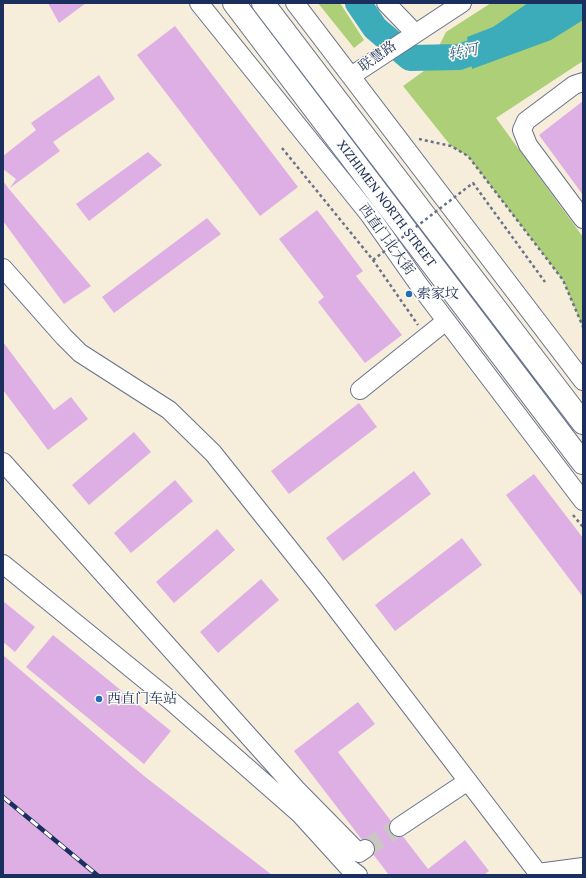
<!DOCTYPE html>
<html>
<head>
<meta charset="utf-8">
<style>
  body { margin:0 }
  #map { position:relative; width:586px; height:878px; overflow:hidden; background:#f6eddb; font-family:"Gentium Book Plus",serif }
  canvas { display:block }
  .frame { position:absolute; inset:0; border:4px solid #1b2f5e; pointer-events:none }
</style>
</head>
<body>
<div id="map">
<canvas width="586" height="878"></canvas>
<div class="frame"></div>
</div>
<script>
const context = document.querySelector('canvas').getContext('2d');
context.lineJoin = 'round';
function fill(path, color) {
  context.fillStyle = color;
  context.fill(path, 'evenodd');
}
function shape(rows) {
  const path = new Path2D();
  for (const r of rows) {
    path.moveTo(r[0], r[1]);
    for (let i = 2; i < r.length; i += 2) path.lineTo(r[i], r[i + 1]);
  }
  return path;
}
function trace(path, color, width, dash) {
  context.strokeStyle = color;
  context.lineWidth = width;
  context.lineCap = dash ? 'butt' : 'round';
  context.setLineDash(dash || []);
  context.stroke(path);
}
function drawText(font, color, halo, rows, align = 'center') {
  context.font = font + ' "Gentium Book Plus","Noto Serif SC",serif';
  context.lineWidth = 3;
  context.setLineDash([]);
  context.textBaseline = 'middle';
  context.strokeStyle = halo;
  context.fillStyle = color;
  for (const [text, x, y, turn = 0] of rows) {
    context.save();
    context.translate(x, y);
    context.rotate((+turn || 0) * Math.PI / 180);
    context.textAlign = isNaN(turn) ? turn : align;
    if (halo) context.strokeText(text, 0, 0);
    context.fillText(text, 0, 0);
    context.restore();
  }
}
fill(shape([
  [318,3,340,3,364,40,354,48],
  [491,3,583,3,583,61,496,118,583,237,583,327,563,280,468,156,451,146,403,86,428,68,446,32]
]), '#adcf77');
fill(shape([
  [528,3,583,3,583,20,551,40,472,69,467,37,493,27]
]), '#3cabba');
trace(shape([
  [358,3,375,28,410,58,459,57,503,42]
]), '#3cabba', 26);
fill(shape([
  [48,3,86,3,59,23],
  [175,26,298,187,260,216,137,55],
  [99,75,115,99,53,142,60,151,10,188,16,179,3,169,3,156,36,130,31,123],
  [583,101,583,195,539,135],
  [148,152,162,165,89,221,76,204],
  [3,181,9,189,91,286,64,304,3,221],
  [317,210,363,271,356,276,402,335,365,363,318,302,324,297,279,239],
  [207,218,221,234,114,313,102,297],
  [3,342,54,410,71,397,88,419,48,450,3,390],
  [359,403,377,427,289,494,271,471],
  [134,432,151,452,89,505,72,485],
  [414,471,431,494,343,561,326,538],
  [534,474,583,538,583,597,506,495],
  [175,480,193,501,131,553,114,533],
  [217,529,235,550,174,603,156,582],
  [462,538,482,565,395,631,375,605],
  [261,579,279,600,218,653,200,632],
  [3,601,35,627,15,652,3,642],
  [53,635,171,731,144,764,26,667],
  [3,655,144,776,272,875,3,875],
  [358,702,375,724,338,752,428,869,465,840,489,871,484,875,389,875,294,751]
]), '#deafe4');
trace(shape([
  [365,849,399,827]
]), '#cac7c2', 18, [18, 9]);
const minor = shape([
  [199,3,369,214,419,285,583,501],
  [295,3,583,381],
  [386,3,415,33],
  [351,76,462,3],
  [583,82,574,85,526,121,522,130,528,145,583,219],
  [3,268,64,337,80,353,169,410,213,453,319,586,538,873],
  [360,390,446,321],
  [3,462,296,789,359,853,365,849],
  [3,564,170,700,300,814,349,868,358,875],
  [399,827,468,781],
  [537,875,538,873,583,867]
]);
const highway = shape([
  [234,3,583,463],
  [263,3,583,423]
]);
trace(minor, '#68728a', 20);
trace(highway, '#68728a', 24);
trace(shape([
  [419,139,451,146,468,156,563,280,583,327],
  [282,148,373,260,418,325],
  [573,515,583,527]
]), '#68728a', 2.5, [3, 3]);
trace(minor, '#fff', 18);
trace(highway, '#fff', 22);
const rail = shape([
  [3,797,97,875]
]);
trace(rail, '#1b2f5e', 4.5);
trace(rail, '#fdfcf7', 3, [9]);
trace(shape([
  [373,260,473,183,545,282]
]), '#68728a', 2.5, [3, 3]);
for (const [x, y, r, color] of [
  [409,294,4,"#1f6fb2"],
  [99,699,4,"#1f6fb2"]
]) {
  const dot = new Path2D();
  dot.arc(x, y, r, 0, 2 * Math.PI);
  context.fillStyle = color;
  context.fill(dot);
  trace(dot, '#fdfcf7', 1.5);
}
drawText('14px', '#1b2f5e', '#fdfcf7', [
  ["联慧路",378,57,-35],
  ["XIZHIMEN NORTH STREET",386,204,53],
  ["西直门北大街",386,240,54]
]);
drawText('14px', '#1b2f5e', '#fdfcf7', [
  ["索家坟",417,294],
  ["西直门车站",107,699]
], 'left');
drawText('italic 15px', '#286183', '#fdfcf7', [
  ["转河",463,53,-11]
]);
</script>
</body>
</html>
